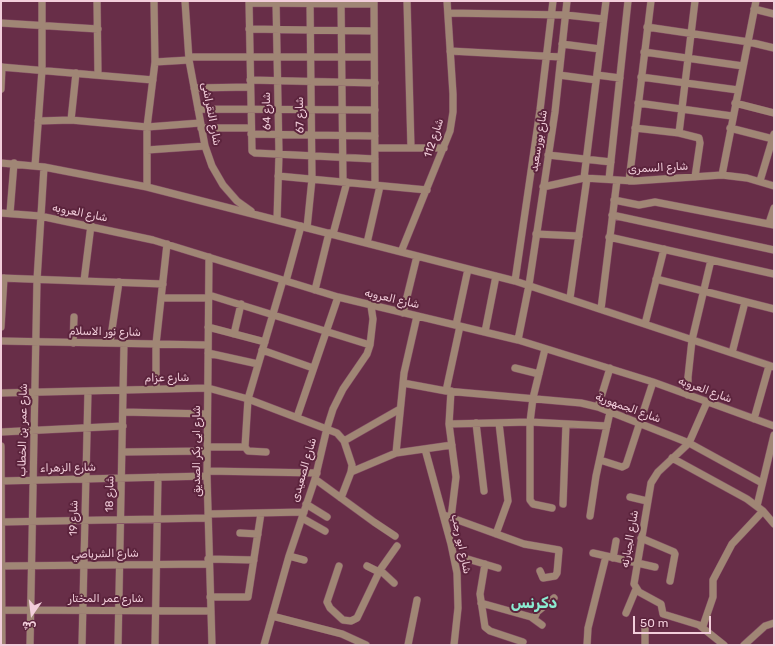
<!DOCTYPE html>
<html>
<head>
<meta charset="utf-8">
<style>
  body { margin:0 }
  #map { position:relative; width:775px; height:646px; overflow:hidden; background:#682e48; font-family:Rubik,"Noto Naskh Arabic",sans-serif }
  canvas { display:block }
  .frame { position:absolute; inset:0; border:2px solid #f2cedb; pointer-events:none }
  .north { position:absolute; left:12px; top:594px; width:40px; height:40px; -webkit-text-stroke:3px #5c243d; paint-order:stroke; rotate:194deg; font-size:11px; font-weight:700; line-height:16px; text-align:center; color:#f2cedb }
  .north::after { content:''; display:block; margin:auto; width:14px; height:18px; background:#f2cedb; clip-path:polygon(50% 0,100% 100%,50% 72%,0 100%) }
  .scale { position:absolute; left:633px; top:616px; width:78px; height:18px; box-sizing:border-box; border:2px solid #f2cedb; border-top:0; padding-left:5px; font-size:12px; line-height:14px; white-space:nowrap; color:#f2cedb; -webkit-text-stroke:3px #5c243d; paint-order:stroke }
</style>
</head>
<body>
<div id="map">
<canvas width="775" height="646"></canvas>
<div class="frame"></div>
<div class="north">ش</div>
<div class="scale">50 m</div>
</div>
<script>
const context = document.querySelector('canvas').getContext('2d');
context.lineJoin = 'round';
function shape(rows) {
  const path = new Path2D();
  for (const r of rows) {
    path.moveTo(r[0], r[1]);
    for (let i = 2; i < r.length; i += 2) path.lineTo(r[i], r[i + 1]);
  }
  return path;
}
function trace(path, color, width, dash) {
  context.strokeStyle = color;
  context.lineWidth = width;
  context.lineCap = dash ? 'butt' : 'round';
  context.setLineDash(dash || []);
  context.stroke(path);
}
function drawText(font, color, halo, rows, align = 'center') {
  context.font = font + ' Rubik,"Noto Naskh Arabic",sans-serif';
  context.lineWidth = 4;
  context.setLineDash([]);
  context.textBaseline = 'middle';
  context.strokeStyle = halo;
  context.fillStyle = color;
  for (const [text, x, y, turn = 0] of rows) {
    context.save();
    context.translate(x, y);
    context.rotate((+turn || 0) * Math.PI / 180);
    context.textAlign = isNaN(turn) ? turn : align;
    if (halo) context.strokeText(text, 0, 0);
    context.fillText(text, 0, 0);
    context.restore();
  }
}
const minor = shape([
  [97,1,98,75],
  [185,1,189,60,205,146,212,166,223,185,237,201,251,211],
  [249,1,252,151,255,153,375,159],
  [276,1,279,154,277,220],
  [341,1,343,182],
  [374,1,375,185],
  [407,1,411,148],
  [249,3,374,4],
  [754,9,774,14],
  [448,13,566,15,603,19],
  [1,23,98,29],
  [647,27,749,42,774,48],
  [249,29,374,31],
  [562,44,600,49],
  [450,51,561,57],
  [644,52,743,66],
  [189,57,374,57],
  [155,62,189,60],
  [1,67,153,80],
  [559,75,596,80],
  [597,75,620,78],
  [641,77,738,90],
  [250,80,375,83],
  [194,88,250,87],
  [1,89,2,67],
  [638,103,732,116],
  [735,103,774,113],
  [198,109,375,110],
  [71,120,76,73],
  [38,121,71,120,147,127,200,123],
  [201,128,251,128],
  [635,128,679,133,699,138,700,143,695,177],
  [730,128,773,139],
  [679,133,695,1],
  [251,134,375,136],
  [375,148,444,148],
  [147,150,205,146],
  [548,155,611,162],
  [1,163,44,167,147,187,515,281,774,367],
  [35,166,42,70,42,1],
  [722,175,756,1],
  [278,176,427,190],
  [584,178,606,1],
  [609,179,628,1],
  [629,181,651,1],
  [760,181,774,134],
  [147,187,147,127,155,62,154,1],
  [543,187,584,178,634,181,722,175,747,178,774,186],
  [614,200,639,205,655,202,774,225],
  [1,213,40,216,153,240,338,297,518,340,653,382,774,426],
  [10,213,14,163],
  [612,215,774,250],
  [769,223,774,208],
  [307,228,312,179,310,1],
  [333,234,347,182],
  [536,234,579,236],
  [609,237,774,274],
  [367,243,380,186],
  [401,252,450,131,453,112,453,94,447,1],
  [209,257,207,476,212,645],
  [1,278,163,284],
  [656,279,774,309],
  [84,281,91,225],
  [286,281,301,226],
  [515,281,540,110,553,1],
  [315,290,329,233],
  [209,295,370,345],
  [161,298,209,298],
  [570,298,587,178],
  [601,309,617,180],
  [403,313,417,256],
  [645,324,664,249],
  [456,325,468,269],
  [1,327,4,278],
  [208,327,265,342],
  [485,332,496,276],
  [234,334,241,304],
  [518,340,529,285,555,112,567,1],
  [1,341,208,345],
  [73,343,74,317],
  [110,343,119,282],
  [545,349,533,398,530,422,530,500,533,504,552,508],
  [262,350,313,368],
  [208,353,258,364],
  [732,353,745,302],
  [515,368,539,374],
  [403,383,446,391,581,403,598,407,689,443,762,483],
  [156,389,156,344,167,244],
  [446,391,460,326],
  [451,391,449,424,456,477,451,518],
  [1,393,208,388,248,399,337,433,344,441,352,465,351,472,341,498],
  [688,395,688,377,692,340,711,260],
  [707,402,689,443,658,472,651,483,634,584,639,592,661,604,663,614,699,625,724,645],
  [598,407,610,368],
  [123,412,207,414],
  [297,417,338,297],
  [754,419,769,366],
  [476,423,484,491],
  [449,424,530,422,607,426],
  [1,432,123,426],
  [344,441,400,409],
  [1,446,2,645],
  [207,447,245,447],
  [425,449,451,544,457,573,458,608,454,645],
  [122,452,207,451],
  [266,452,248,451,245,447,248,399,283,280],
  [396,453,404,373,417,316],
  [672,458,747,499,763,511,774,524],
  [600,460,622,467,626,465,653,382],
  [207,471,317,473],
  [351,472,396,453,452,445],
  [315,479,374,522,395,536],
  [1,481,207,476],
  [630,497,647,501],
  [306,504,327,517],
  [563,504,566,424],
  [757,506,774,435],
  [208,514,304,512],
  [444,515,524,544,559,550,557,573,555,576,543,578,540,571],
  [590,516,596,476,610,412],
  [302,518,325,531],
  [1,522,208,518],
  [240,533,258,534],
  [496,534,508,501,499,423],
  [641,538,674,552,675,554,670,581],
  [593,553,655,567],
  [454,555,498,568],
  [289,556,304,560],
  [613,558,616,541],
  [208,559,254,560],
  [485,564,480,594,485,627,490,631,523,642],
  [1,566,208,564],
  [339,566,327,602,330,608,343,620,351,621,357,618,380,570,397,546],
  [367,566,379,572],
  [380,570,394,583],
  [210,597,248,597,261,513],
  [481,603,531,617,542,625],
  [1,610,211,611],
  [626,613,636,589],
  [272,616,342,634,366,645],
  [534,619,537,612,554,598],
  [645,622,645,645],
  [703,626,713,597,713,580,732,544,763,511],
  [30,645,37,280,44,167],
  [82,645,88,391],
  [118,645,124,343],
  [155,645,158,477],
  [264,645,289,556,315,479,327,428,333,409,343,389,367,354,370,345,373,319,371,306],
  [408,645,417,600],
  [587,645,588,628,606,556],
  [744,645,765,626,774,623]
]);
trace(minor, '#844e65', 8);
trace(minor, '#a08675', 7);
drawText('11px', '#f2cedb', '#5c243d', [
  ["شارع 64",267,111,-91],
  ["شارع النقراشى",211,114,79],
  ["شارع 67",300,115,-91],
  ["شارع 112",434,138,-72],
  ["شارع بورسعيد",539,141,-81],
  ["شارع السمرى",658,168,-3],
  ["شارع العروبه",80,213,11],
  ["شارع العروبه",392,299,13],
  ["شارع نور الاسلام",105,332,1],
  ["شارع عزام",167,378,-1],
  ["شارع العروبه",705,390,20],
  ["شارع الجمهورية",628,408,20],
  ["شارع عمر بن الخطاب",23,430,-89],
  ["شارع ابى بكر الصديق",197,451,-90],
  ["شارع الزهراء",68,468,-1],
  ["شارع الصعيدى",304,470,-74],
  ["شارع 18",110,494,-89],
  ["شارع 19",74,518,-89],
  ["شارع الجبارنه",630,539,-80],
  ["شارع ابو رجب",461,544,78],
  ["شارع الشرباصي",105,554,-1],
  ["شارع عمر المختار",106,599]
]);
drawText('bold 15px', '#8aebd1', '#5c243d', [
  ["دكرنس",534,604]
]);
</script>
</body>
</html>
